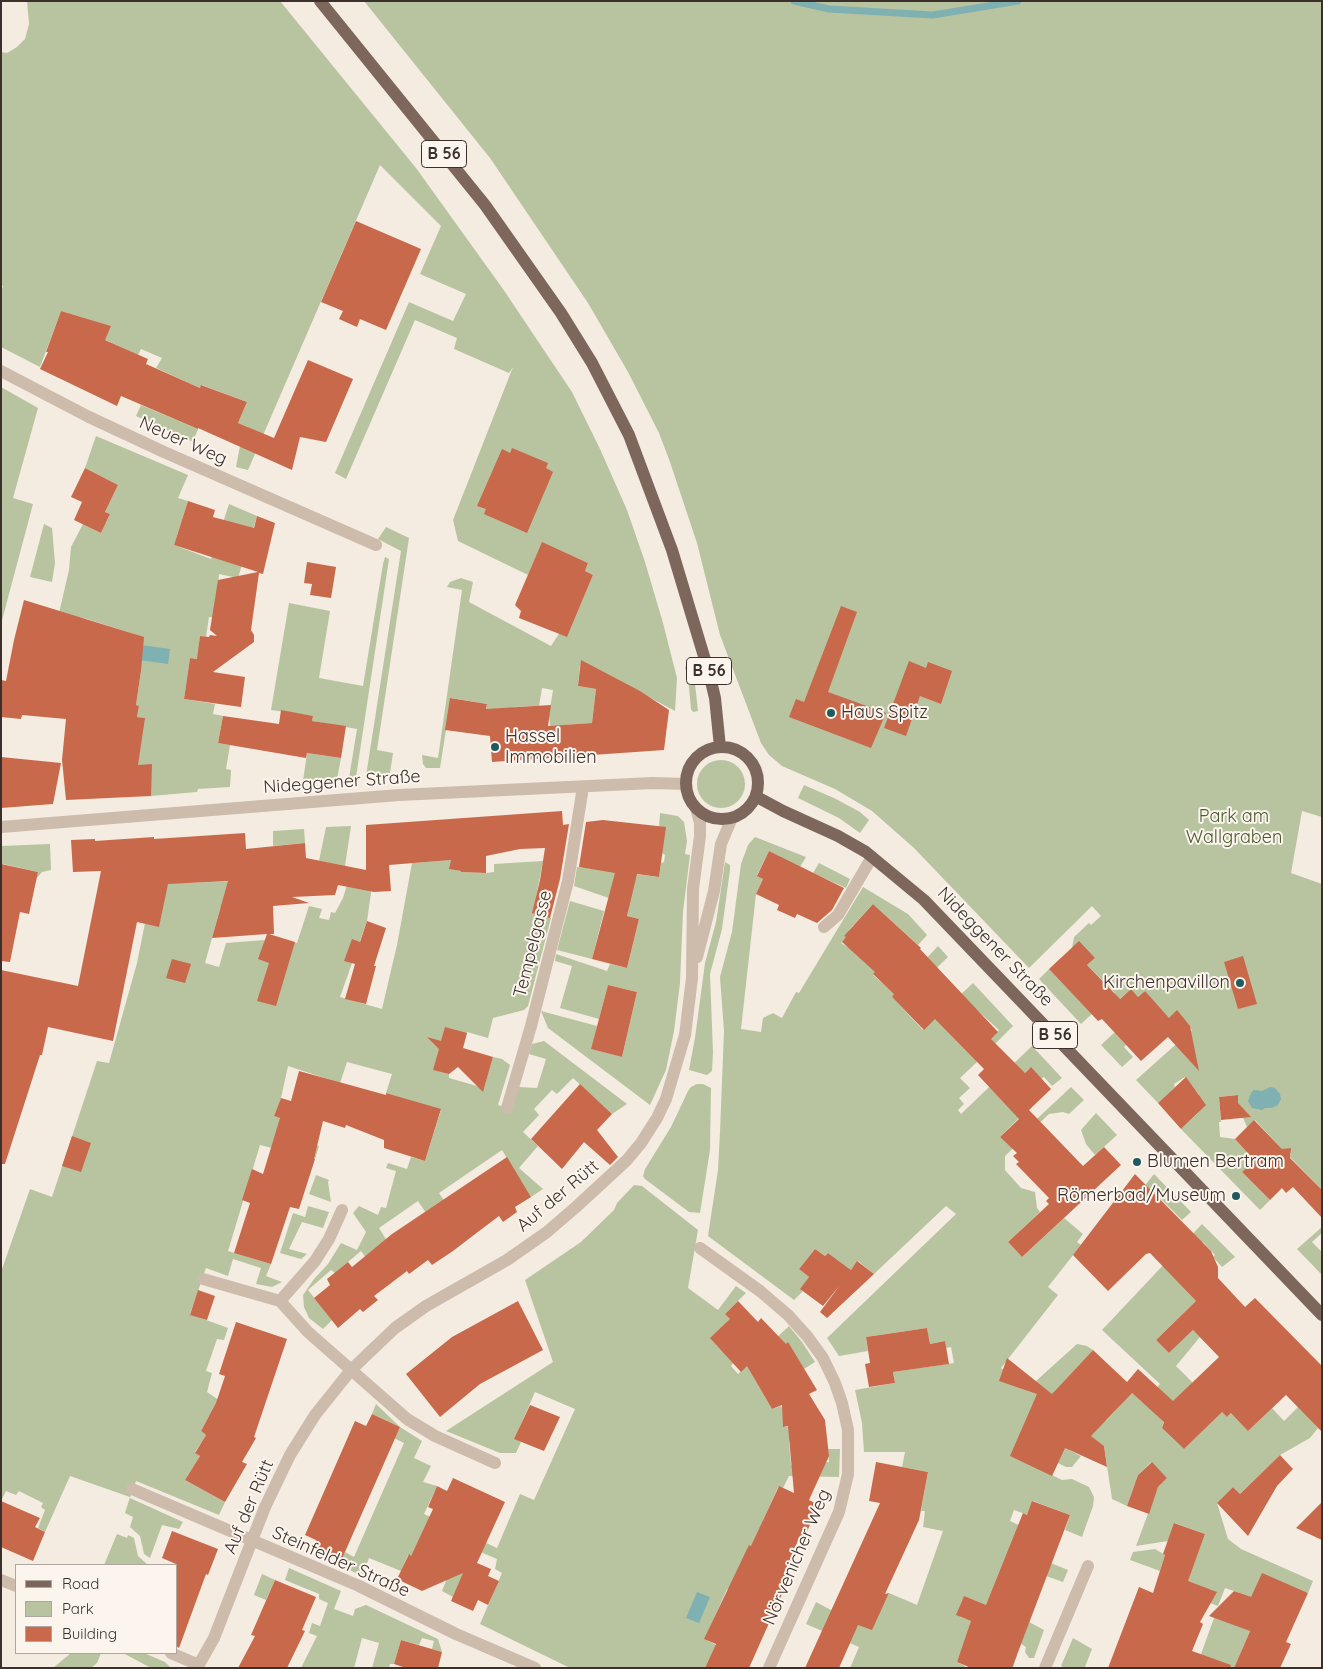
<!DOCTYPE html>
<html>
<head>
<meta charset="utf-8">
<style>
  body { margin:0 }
  #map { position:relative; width:1323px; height:1669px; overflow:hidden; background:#f4ebe1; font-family:Quicksand,sans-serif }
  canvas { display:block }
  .frame { position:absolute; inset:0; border:2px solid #3b302b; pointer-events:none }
  .legend { position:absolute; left:15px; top:1564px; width:162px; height:90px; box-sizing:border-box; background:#fbf5ee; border:1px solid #aea6a0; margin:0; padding:6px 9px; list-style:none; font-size:15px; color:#3b302b }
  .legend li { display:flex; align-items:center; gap:10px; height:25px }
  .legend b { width:25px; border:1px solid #aea6a0 }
</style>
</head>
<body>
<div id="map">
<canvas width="1323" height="1669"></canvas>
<div class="frame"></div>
<ul class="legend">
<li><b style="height:6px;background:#7d675c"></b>Road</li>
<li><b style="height:14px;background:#b8c4a0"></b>Park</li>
<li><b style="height:14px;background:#c8694b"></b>Building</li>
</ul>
</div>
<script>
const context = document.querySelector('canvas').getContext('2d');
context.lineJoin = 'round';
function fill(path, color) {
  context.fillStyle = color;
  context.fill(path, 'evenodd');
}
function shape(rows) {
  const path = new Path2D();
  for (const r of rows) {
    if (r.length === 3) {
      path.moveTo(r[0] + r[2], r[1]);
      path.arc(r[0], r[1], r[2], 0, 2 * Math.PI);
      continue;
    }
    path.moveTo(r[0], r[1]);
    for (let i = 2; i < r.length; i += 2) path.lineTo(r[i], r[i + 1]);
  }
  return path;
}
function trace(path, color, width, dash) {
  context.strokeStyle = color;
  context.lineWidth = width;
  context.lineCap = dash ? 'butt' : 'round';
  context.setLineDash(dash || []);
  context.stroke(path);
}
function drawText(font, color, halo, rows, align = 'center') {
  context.font = font + ' Quicksand,sans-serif';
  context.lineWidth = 4;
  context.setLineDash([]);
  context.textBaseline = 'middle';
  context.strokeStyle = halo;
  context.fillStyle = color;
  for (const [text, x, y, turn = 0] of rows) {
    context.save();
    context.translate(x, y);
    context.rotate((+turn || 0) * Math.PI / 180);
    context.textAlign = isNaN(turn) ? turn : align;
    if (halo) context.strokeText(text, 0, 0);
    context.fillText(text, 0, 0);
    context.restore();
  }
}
fill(shape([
  [27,1,280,1,416,168,503,289,572,392,600,449,627,510,645,562,663,623,677,678,675,711,608,675,580,665,578,686,596,689,592,723,550,726,549,715,553,690,542,688,539,706,514,707,483,730,487,704,451,698,440,768,426,768,423,764,422,755,438,758,462,590,447,587,450,582,461,578,473,582,469,602,551,646,562,629,569,632,593,575,585,571,588,563,552,547,548,552,539,550,528,575,458,541,453,520,513,367,509,373,454,349,457,338,415,320,346,479,335,473,409,302,453,321,466,294,420,274,441,226,380,165,248,470,236,467,240,446,248,427,238,423,247,402,202,385,200,388,156,368,162,358,141,349,138,355,106,340,88,379,110,326,61,311,40,367,1,347,1,292,3,286,1,284,1,52,7,53,17,47,25,39,29,24],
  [364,1,1322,1,1322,817,1302,811,1291,873,1322,884,1322,1190,1290,1157,1291,1153,1286,1149,1282,1149,1255,1120,1247,1127,1243,1118,1240,1118,1237,1095,1219,1097,1221,1122,1219,1122,1220,1137,1235,1139,1254,1160,1242,1172,1270,1200,1260,1210,1181,1129,1198,1113,1199,1095,1185,1077,1174,1084,1175,1087,1158,1103,1136,1080,1192,1030,1184,1022,1167,1037,1145,991,1138,997,1131,989,1115,1003,1110,998,1115,993,1087,965,1095,958,1072,948,1074,937,1089,923,1091,925,1101,916,1092,906,1029,968,914,848,872,811,835,789,782,766,769,755,761,743,720,635,697,543,670,462,659,433,628,372,588,303,490,158],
  [1,387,38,408,13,498,33,504,1,624],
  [141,405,198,429,193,442,136,416],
  [96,436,188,475,178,498,188,501,174,545,211,559,229,504,257,516,238,578,219,574,218,585,231,620,209,617,206,637,200,636,199,647,221,662,190,658,184,699,215,704,213,714,223,716,218,743,230,745,226,769,231,770,230,787,198,789,197,792,151,796,151,773,138,773,137,752,144,718,137,717,139,706,136,705,141,671,138,671,134,634,87,619,59,613,69,570,71,547,83,524,101,533,110,514,105,512,118,485,85,468],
  [44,524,52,528,55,563,52,582,30,577],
  [386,527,409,538,377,750,393,753,390,773,366,776,401,551,378,539],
  [385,557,389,559,356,777,349,778,357,729,312,721,313,716,271,710,289,603,330,611,319,678,363,686,383,564],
  [687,664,691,665,694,675,698,711,693,712,691,709,688,676,685,668],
  [307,753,341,758,337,779,303,781],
  [721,784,24],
  [804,785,836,799,860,812,869,820,860,833,839,818,798,798],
  [660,813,678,816,684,822,687,841,685,854,690,855,683,912,680,983,674,1031,666,1070,650,1105,548,1028,541,1011,597,1026,592,1049,622,1057,637,992,608,985,599,1019,560,1008,572,966,555,961,556,954,607,971,610,964,627,968,639,919,627,916,629,905,574,886,577,867,659,877,661,863,664,862,665,855,662,853,659,827],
  [351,826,345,866,319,861,326,827],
  [304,829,305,843,273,846,273,831],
  [755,837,806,857,800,867,769,851,757,875,763,879,756,894,741,1029,761,1032,763,1018,773,1013,782,1018,796,992,799,993,863,887,908,914,927,935,918,945,873,904,849,930,851,932,841,943,867,959,860,967,873,953,884,963,873,975,894,993,938,946,948,957,914,990,907,982,892,997,923,1030,973,983,1013,1026,994,1045,989,1040,999,1030,976,1009,977,1062,960,1078,970,1088,959,1098,964,1104,958,1110,961,1114,1032,1046,1062,1078,1052,1086,1044,1077,1041,1079,1030,1068,999,1097,1022,1115,1000,1137,1009,1145,1071,1087,1084,1100,1069,1114,1063,1112,1049,1114,1005,1156,1005,1170,1021,1188,1035,1192,1037,1208,1040,1212,1008,1242,1022,1257,1064,1218,1083,1234,1077,1242,1081,1245,1048,1287,1058,1295,1001,1368,1030,1390,1036,1381,1077,1344,1087,1346,1093,1350,1054,1392,1094,1410,1106,1421,1121,1404,1120,1382,1143,1403,1160,1384,1102,1330,1202,1224,1235,1257,1222,1267,1213,1257,1215,1255,1203,1242,1170,1273,1196,1301,1156,1340,1169,1353,1193,1330,1200,1337,1176,1366,1227,1417,1241,1404,1248,1431,1272,1408,1284,1421,1298,1407,1318,1428,1310,1438,1280,1455,1240,1494,1233,1487,1217,1503,1228,1539,1241,1549,1313,1581,1308,1593,1262,1574,1249,1602,1251,1628,1234,1668,1196,1668,1214,1618,1240,1593,1225,1588,1218,1606,1210,1603,1214,1591,1187,1582,1205,1534,1175,1523,1168,1541,1136,1546,1158,1487,1167,1478,1151,1462,1138,1475,1127,1506,1112,1499,1104,1446,1079,1428,1069,1450,1081,1456,1072,1467,1066,1467,1058,1463,1052,1475,1062,1480,1072,1479,1089,1487,1094,1497,1093,1506,1082,1537,1065,1530,1070,1515,1033,1501,1028,1515,1014,1510,1010,1521,1023,1527,1031,1555,1068,1570,1063,1582,1046,1576,988,1606,968,1598,962,1600,958,1612,960,1617,972,1621,1017,1655,1013,1668,962,1649,957,1662,965,1666,965,1668,850,1668,859,1647,806,1624,816,1602,831,1610,870,1597,884,1603,889,1593,917,1605,943,1531,923,1527,925,1511,921,1511,928,1472,902,1467,905,1452,864,1452,862,1423,855,1390,895,1383,893,1372,954,1363,951,1347,946,1348,945,1341,930,1344,927,1328,866,1337,868,1351,839,1356,827,1338,956,1214,946,1206,874,1274,858,1261,851,1270,828,1253,825,1256,815,1249,799,1269,809,1277,801,1289,803,1291,794,1300,708,1236,718,1170,720,1132,724,1031,720,977,732,932,741,864,748,845],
  [1186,1390,1213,1420,1184,1449,1162,1428,1167,1408],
  [50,844,51,870,42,872,36,879,38,872,3,864,1,869,1,846],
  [451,860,450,869,461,871,461,872,486,873,494,872,494,864,543,861,533,912,551,918,528,1006,524,1010,493,1018,488,1038,467,1032,464,1043,433,1069,449,1074,449,1078,484,1088,493,1057,502,1059,510,1065,498,1105,511,1109,519,1087,537,1088,546,1059,529,1054,532,1044,544,1041,627,1104,612,1114,573,1078,557,1094,552,1090,534,1109,539,1115,523,1132,538,1146,519,1168,543,1189,531,1197,502,1150,439,1193,470,1238,452,1252,418,1201,379,1228,400,1262,391,1283,387,1286,361,1251,335,1273,331,1270,308,1290,332,1320,323,1329,309,1318,304,1307,303,1295,314,1279,328,1264,341,1243,357,1250,366,1232,353,1213,359,1206,378,1215,381,1207,386,1208,396,1171,386,1168,388,1163,407,1169,411,1157,425,1161,441,1110,386,1093,392,1074,347,1062,340,1083,288,1066,281,1098,274,1116,308,1127,304,1142,319,1146,315,1159,260,1145,228,1251,271,1264,266,1276,282,1282,272,1287,256,1284,261,1268,233,1259,228,1276,206,1268,190,1314,228,1328,224,1340,217,1339,206,1371,212,1373,207,1392,235,1411,209,1416,201,1431,206,1435,195,1452,200,1456,185,1480,225,1502,219,1515,136,1481,130,1498,183,1522,179,1529,162,1525,150,1558,144,1554,140,1536,130,1527,133,1517,125,1513,130,1497,70,1476,45,1532,38,1528,45,1510,41,1507,43,1503,19,1491,16,1495,6,1491,1,1501,1,1272,30,1189,52,1197,97,1061,109,1063,137,963,155,873,187,883,236,881,220,909,205,963,219,967,226,943,265,940,264,942,286,940,297,943,309,906,322,909,319,918,329,920,331,912,335,913,343,898,352,869,369,873,371,893,367,921,340,997,382,1009,397,945,412,863],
  [725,862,730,865,730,870,722,929,710,974,713,1053,712,1071,707,1075,689,1070,695,1038,705,963,716,922],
  [819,863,850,879,846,888,813,873],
  [570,901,604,911,592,959,557,950],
  [1049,969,1092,1014,1081,1024,1039,979],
  [1115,1032,1126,1045,1124,1047,1133,1057,1122,1067,1101,1045],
  [697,1084,703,1084,711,1088,710,1150,700,1213,689,1212,645,1179,643,1176,645,1169,671,1127,688,1091,691,1087],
  [1096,1113,1117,1135,1095,1155,1086,1144,1081,1130],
  [1154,1174,1191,1212,1182,1220,1155,1193,1128,1218,1123,1213],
  [316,1175,329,1180,328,1182,331,1202,309,1194],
  [634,1185,642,1186,698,1230,688,1288,718,1310,736,1286,746,1293,725,1314,730,1319,735,1361,731,1366,738,1374,789,1326,802,1342,815,1362,804,1369,788,1343,753,1376,772,1409,781,1406,786,1415,784,1427,793,1426,789,1442,791,1465,829,1462,828,1449,840,1449,839,1477,789,1476,783,1488,778,1487,762,1523,756,1548,749,1545,753,1601,727,1589,705,1639,716,1645,705,1668,570,1668,480,1624,502,1573,495,1569,497,1559,478,1551,453,1597,442,1591,451,1568,421,1536,411,1556,408,1555,401,1571,369,1558,362,1576,339,1565,345,1552,354,1557,404,1443,394,1438,400,1427,372,1414,376,1404,400,1427,422,1441,414,1458,431,1466,423,1482,437,1486,424,1514,497,1548,520,1494,534,1500,575,1409,535,1392,515,1438,521,1442,516,1453,500,1453,446,1431,553,1362,525,1280,581,1242,614,1210,617,1203],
  [308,1206,329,1212,323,1228,302,1222,289,1249,307,1254,301,1259,280,1253,293,1213,305,1217],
  [1322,1227,1322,1233,1312,1242,1322,1252,1322,1275,1297,1249],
  [117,1534,127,1538,128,1535,134,1538,138,1556,148,1565,104,1565],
  [1155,1549,1165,1555,1160,1571,1130,1560,1133,1552],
  [289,1568,341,1591,334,1609,353,1616,355,1609,366,1605,438,1639,442,1652,432,1649,434,1641,422,1638,419,1645,401,1640,394,1664,390,1664,389,1668,372,1668,379,1643,362,1638,354,1668,301,1668,317,1636,309,1633,312,1623,320,1626,328,1603,319,1599,319,1594,285,1580],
  [262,1574,275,1580,266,1600,254,1595],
  [1029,1622,1044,1630,1034,1658,1029,1658,1025,1652,1026,1647,1021,1644],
  [1073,1638,1092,1649,1085,1667,1065,1668,1061,1666],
  [71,1653,101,1653,97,1663,91,1668,53,1668],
  [123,1653,144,1653,165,1662,171,1668,151,1668]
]), '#b8c4a0');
fill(shape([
  [141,645,170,649,168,664,139,660],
  [1270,1087,1275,1088,1280,1094,1281,1099,1278,1105,1272,1108,1265,1108,1262,1110,1252,1108,1248,1101,1251,1093,1254,1090,1262,1091],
  [697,1592,710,1597,699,1623,686,1618]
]), '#7fb0b2');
trace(shape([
  [794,1,829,9,933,15,1018,1]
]), '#7fb0b2', 7);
fill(shape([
  [356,221,421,249,386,330,360,319,357,327,339,319,343,311,321,302],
  [61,311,111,326,105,340,148,359,146,364,200,388,201,385,247,402,238,423,274,438,308,360,353,379,326,442,300,437,292,470,198,428,198,429,121,396,117,406,40,369,48,352,46,352],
  [512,448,548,463,546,468,553,472,527,533,484,514,486,509,477,506,502,449,510,453],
  [85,468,118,485,105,512,110,514,101,533,74,520,82,502,71,497],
  [188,501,215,510,213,517,254,528,257,516,275,523,263,574,259,573,251,630,254,635,254,642,213,672,245,677,241,707,184,699,190,658,197,659,200,636,209,637,210,635,217,636,210,630,218,580,258,572,174,545],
  [542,542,588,563,585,571,593,575,567,637,519,618,521,611,515,605],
  [307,562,336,567,331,598,310,595,312,584,304,583],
  [24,600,144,637,141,671,136,705,139,706,137,717,145,718,138,765,152,764,151,796,66,800,62,760,66,719,22,715,21,719,1,717,1,680,6,681,14,640],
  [841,606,857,612,828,692,886,713,871,748,789,717,796,699,804,702],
  [581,660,640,691,669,710,664,750,492,762,490,736,445,730,450,698,487,704,486,709,551,705,548,726,592,723,596,689,578,686],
  [909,661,926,668,928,662,952,671,941,704,920,696,906,736,884,728],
  [281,710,313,716,312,721,346,726,341,758,307,753,306,758,218,743,223,716,279,724],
  [1,757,61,763,53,804,1,808],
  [562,811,563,825,569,824,560,879,550,918,532,913,540,880,545,848,520,849,486,856,486,873,461,872,461,871,449,869,451,860,389,865,391,891,374,892,338,885,335,895,292,897,309,903,273,906,274,934,269,934,295,942,276,1006,257,1001,269,963,258,959,267,934,212,938,228,881,168,884,159,927,137,922,113,1041,48,1027,42,1055,40,1055,5,1164,1,1164,1,970,78,986,101,871,73,872,71,840,95,839,95,841,154,837,154,839,245,833,246,849,305,843,306,858,366,870,366,825],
  [603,820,666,827,659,877,637,874,627,916,639,919,627,968,592,959,615,873,579,867,586,822],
  [769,851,844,888,832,910,817,923,797,914,795,918,777,910,779,905,756,894,763,879,757,876],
  [1,864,38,872,29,914,20,912,10,962,1,961],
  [873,904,921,948,920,949,998,1032,991,1039,1025,1073,1031,1067,1051,1089,1029,1110,1083,1166,1104,1147,1121,1165,1022,1257,1008,1242,1049,1204,1046,1201,1049,1198,1016,1164,1019,1162,1013,1156,1017,1153,1000,1137,1019,1119,978,1075,984,1069,935,1019,924,1030,892,997,894,994,873,974,875,972,842,942,846,937,844,936],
  [367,921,386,928,374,966,376,966,366,1004,345,999,355,964,344,961,352,939,360,942],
  [1079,941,1095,958,1087,965,1120,999,1131,989,1138,997,1145,991,1169,1018,1177,1010,1190,1026,1199,1071,1168,1037,1141,1061,1102,1019,1098,1021,1049,969],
  [1243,956,1257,1004,1238,1009,1224,962],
  [172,959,191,964,185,983,166,978],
  [608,985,637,992,622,1057,591,1049],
  [445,1027,467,1033,463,1048,493,1057,483,1092,458,1067,449,1074,433,1070,439,1049,427,1037,441,1041],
  [299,1071,386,1095,386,1093,441,1109,425,1161,384,1148,384,1140,346,1125,345,1128,323,1121,314,1159,315,1159,299,1209,290,1207,271,1264,234,1253,250,1203,242,1200,252,1169,263,1174,280,1118,274,1116,281,1098,291,1101],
  [1186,1077,1206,1105,1181,1129,1158,1103],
  [580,1084,612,1114,597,1130,618,1157,610,1165,584,1142,562,1169,531,1139],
  [1238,1095,1238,1103,1251,1117,1221,1120,1219,1097],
  [1254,1120,1282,1149,1291,1148,1290,1158,1322,1190,1322,1218,1293,1187,1286,1193,1282,1188,1270,1200,1242,1172,1254,1160,1235,1139],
  [72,1136,91,1143,81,1172,62,1166],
  [507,1157,531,1197,515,1207,517,1212,503,1222,499,1216,450,1253,432,1265,428,1260,409,1274,407,1271,374,1296,378,1300,363,1312,360,1309,338,1328,314,1298,330,1285,327,1279,348,1262,352,1267,392,1234],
  [1135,1174,1211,1251,1218,1267,1218,1278,1245,1307,1255,1298,1322,1366,1322,1432,1286,1395,1248,1431,1231,1413,1227,1417,1222,1412,1184,1449,1162,1428,1164,1422,1132,1393,1091,1436,1104,1446,1107,1467,1065,1448,1052,1476,1010,1456,1037,1394,999,1381,1007,1358,1052,1394,1093,1350,1127,1382,1138,1369,1173,1401,1219,1357,1193,1330,1169,1353,1156,1340,1196,1301,1150,1253,1146,1254,1108,1291,1073,1255],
  [815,1249,825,1256,828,1253,851,1270,857,1261,874,1274,827,1318,820,1312,840,1285,823,1306,800,1289,809,1277,799,1269],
  [198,1290,215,1296,207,1320,190,1315],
  [518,1301,543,1350,480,1384,440,1417,406,1374,452,1337],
  [738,1301,758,1322,761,1318,786,1344,788,1342,817,1390,809,1394,825,1420,829,1456,809,1500,819,1505,804,1538,800,1536,784,1573,790,1576,749,1668,705,1668,716,1644,704,1639,749,1545,751,1546,779,1486,794,1493,788,1426,783,1427,782,1405,772,1409,747,1366,741,1372,710,1338,730,1319,725,1314],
  [236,1322,287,1339,254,1437,256,1438,242,1462,247,1464,225,1502,185,1480,200,1456,195,1453,206,1435,201,1431,216,1403,225,1376,219,1374],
  [927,1328,930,1344,945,1341,949,1364,893,1372,895,1383,869,1387,865,1364,870,1363,866,1337],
  [530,1405,560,1417,544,1451,514,1439],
  [372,1414,400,1427,341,1561,312,1549,316,1540,305,1535,355,1421,366,1426],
  [1280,1455,1293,1469,1277,1486,1248,1536,1217,1503,1233,1487,1240,1494],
  [876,1462,928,1472,919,1520,885,1594,889,1593,872,1630,858,1625,839,1668,805,1668,880,1503,869,1501],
  [1152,1462,1167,1478,1158,1487,1149,1514,1127,1506,1138,1475],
  [453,1478,505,1502,477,1563,491,1569,488,1576,499,1581,488,1605,478,1600,473,1611,451,1601,463,1573,422,1591,397,1579,409,1554,411,1556,433,1509,428,1507,437,1486,447,1491],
  [1,1501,40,1518,35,1527,45,1532,33,1561,1,1547],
  [1032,1501,1070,1515,1012,1668,971,1668,957,1662,971,1621,956,1615,964,1596,986,1605,1023,1513,1027,1515],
  [1322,1502,1322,1540,1296,1528],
  [1174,1523,1205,1534,1188,1581,1217,1592,1200,1622,1203,1624,1192,1651,1231,1665,1230,1668,1108,1668,1139,1587,1153,1593,1165,1555,1163,1554],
  [172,1531,218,1549,208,1575,206,1574,179,1648,176,1646,176,1564,162,1558],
  [1262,1573,1308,1593,1286,1642,1291,1644,1280,1668,1234,1668,1250,1631,1209,1616,1234,1591,1251,1597],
  [275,1580,316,1597,302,1630,305,1631,287,1668,238,1668,255,1636,251,1635],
  [401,1640,442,1652,438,1668,406,1668,394,1664]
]), '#c8694b');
trace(shape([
  [1,371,89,417,164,452,376,545],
  [1,827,399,795,653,783,686,784],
  [824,927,838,915,872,857],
  [697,957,714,891,721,844,732,818],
  [507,1108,531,1026,568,881,583,787],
  [700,1248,760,1291,788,1315,807,1336,823,1358,835,1383,842,1403,848,1430,848,1474,839,1512,769,1668],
  [203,1279,280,1301,308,1332,407,1419,435,1436,495,1463],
  [280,1301,315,1261,329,1239,342,1210],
  [132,1489,359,1586,456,1634,535,1668],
  [1,1580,16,1586],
  [171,1653,199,1665],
  [197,1668,214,1638,265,1507,290,1455,315,1415,351,1370,395,1328,426,1306,507,1260,547,1232,576,1207,627,1160,641,1143,657,1118,666,1099,685,1035,692,978,693,889,700,836,700,823,696,808],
  [1045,1668,1088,1566]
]), '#cdbbac', 12);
trace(shape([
  [320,1,485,205,561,313,592,363,629,435,672,550,709,673,715,698,720,747],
  [722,783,36],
  [757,797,783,811,838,836,866,852,924,900,1322,1315]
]), '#7d675c', 12);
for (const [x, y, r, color] of [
  [831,713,5,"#1f5a5e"],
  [495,747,5,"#1f5a5e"],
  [1240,983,5,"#1f5a5e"],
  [1137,1162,5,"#1f5a5e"],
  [1236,1196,5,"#1f5a5e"]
]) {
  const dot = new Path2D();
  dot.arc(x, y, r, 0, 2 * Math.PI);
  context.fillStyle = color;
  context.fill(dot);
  trace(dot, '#fbf5ee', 2);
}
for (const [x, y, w] of [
  [444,154,45],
  [709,671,45],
  [1055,1035,45]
]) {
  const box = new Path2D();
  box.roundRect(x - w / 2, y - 13.5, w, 27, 4);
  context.fillStyle = '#fbf5ee';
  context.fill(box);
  trace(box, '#3b302b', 1);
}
drawText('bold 16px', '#3b302b', null, [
  ["B 56",444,154],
  ["B 56",709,671],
  ["B 56",1055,1035]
]);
drawText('18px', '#3b302b', '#fbf5ee', [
  ["Neuer Weg",183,441,24],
  ["Nideggener Straße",342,782,-4],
  ["Tempelgasse",533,944,-76],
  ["Nideggener Straße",995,947,46],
  ["Auf der Rütt",558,1196,-40],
  ["Auf der Rütt",249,1507,-67],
  ["Nörvenicher Weg",797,1557,-67],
  ["Steinfelder Straße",341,1562,24]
]);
drawText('18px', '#3b302b', '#fbf5ee', [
  ["Haus Spitz",841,713],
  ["Hassel",505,737],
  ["Immobilien",505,758],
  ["Kirchenpavillon",1230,983,"right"],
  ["Blumen Bertram",1147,1162],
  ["Römerbad/Museum",1226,1196,"right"]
], 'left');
drawText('18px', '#4a5a2e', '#fbf5ee', [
  ["Park am",1234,817],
  ["Wallgraben",1234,838]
]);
</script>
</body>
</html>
